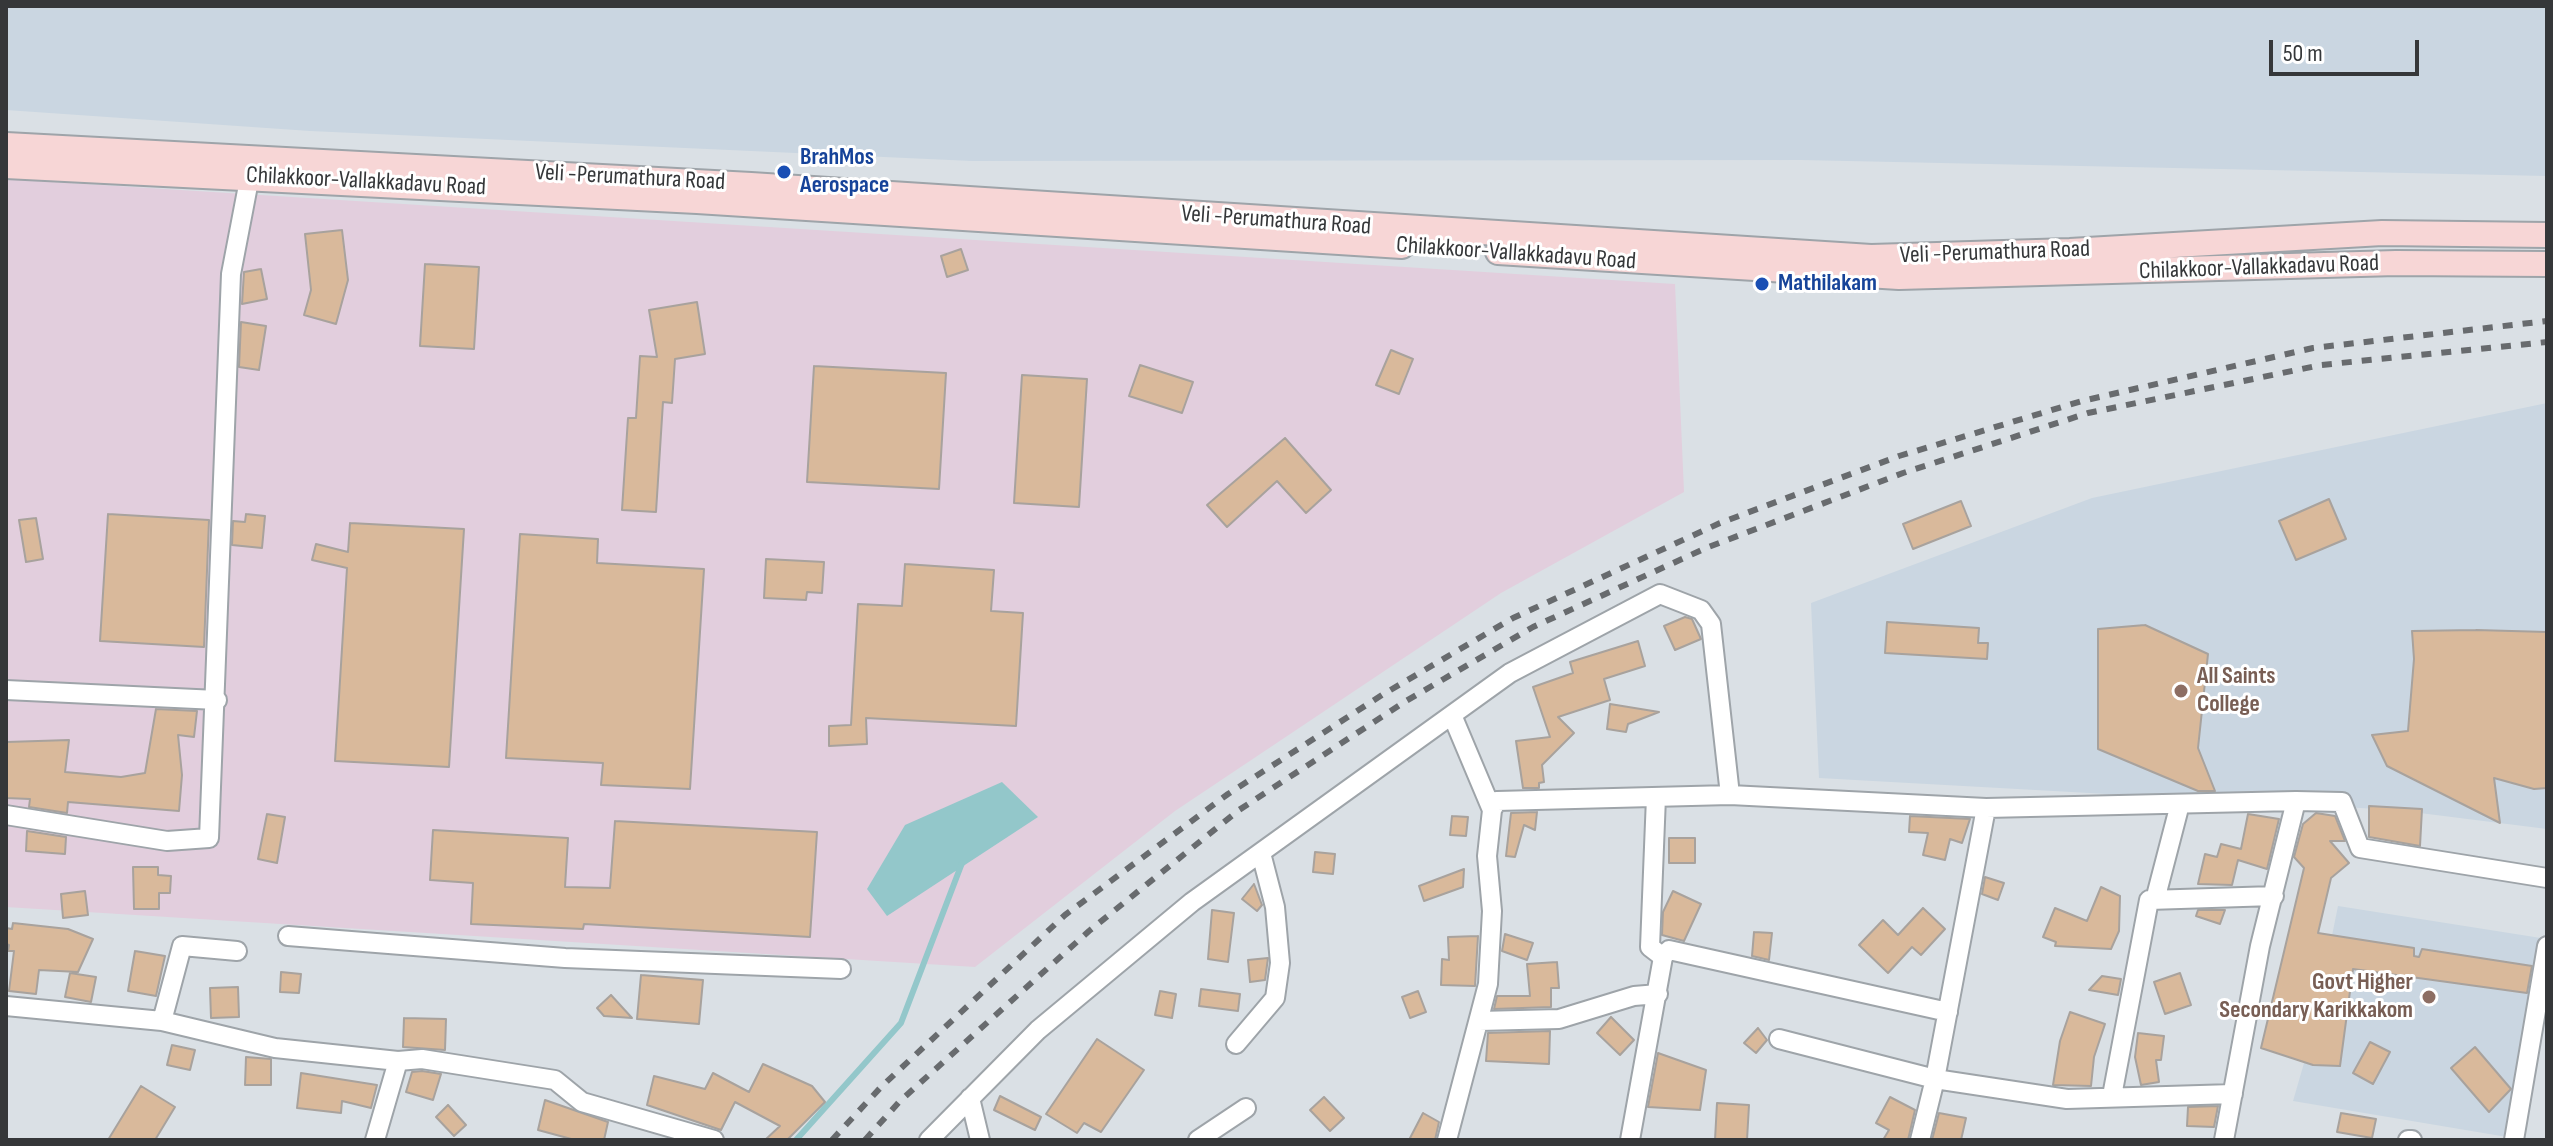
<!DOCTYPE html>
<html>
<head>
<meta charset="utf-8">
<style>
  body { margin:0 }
  #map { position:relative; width:2553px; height:1146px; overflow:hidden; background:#dae0e5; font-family:"Sofia Sans Condensed",sans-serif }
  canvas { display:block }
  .frame { position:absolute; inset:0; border:8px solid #353739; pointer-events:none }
  .scale { position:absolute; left:2269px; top:40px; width:150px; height:36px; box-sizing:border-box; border:4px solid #353739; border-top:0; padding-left:10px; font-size:24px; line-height:28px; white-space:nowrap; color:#353739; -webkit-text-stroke:6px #fff; paint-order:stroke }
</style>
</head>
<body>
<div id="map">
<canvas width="2553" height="1146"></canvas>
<div class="frame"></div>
<div class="scale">50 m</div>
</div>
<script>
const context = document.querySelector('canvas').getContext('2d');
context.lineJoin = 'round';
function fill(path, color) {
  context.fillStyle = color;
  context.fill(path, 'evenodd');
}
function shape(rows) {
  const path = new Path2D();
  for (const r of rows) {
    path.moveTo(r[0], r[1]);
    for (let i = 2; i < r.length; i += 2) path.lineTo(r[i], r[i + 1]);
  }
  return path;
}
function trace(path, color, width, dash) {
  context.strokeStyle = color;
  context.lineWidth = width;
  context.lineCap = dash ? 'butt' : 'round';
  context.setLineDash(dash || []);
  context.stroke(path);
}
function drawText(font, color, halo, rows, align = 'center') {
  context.font = font + ' "Sofia Sans Condensed",sans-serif';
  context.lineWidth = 6;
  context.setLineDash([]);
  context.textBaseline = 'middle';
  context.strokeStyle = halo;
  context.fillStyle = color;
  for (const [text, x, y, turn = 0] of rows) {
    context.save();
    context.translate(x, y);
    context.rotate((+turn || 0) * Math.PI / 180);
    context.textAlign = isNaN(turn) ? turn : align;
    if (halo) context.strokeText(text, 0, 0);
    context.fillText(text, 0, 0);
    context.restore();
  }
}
fill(shape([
  [6,179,1675,284,1684,492,1501,593,1175,811,975,967,6,907]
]), '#e2cedd');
fill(shape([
  [6,6,2547,6,2547,176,1801,160,972,161,310,131,6,110],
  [2547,403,2547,829,2396,810,1819,778,1811,603,2092,498],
  [2338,906,2547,939,2513,1138,2293,1101,2311,1039]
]), '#cad6e1');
fill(shape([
  [1002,782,1038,817,887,916,867,889,905,825]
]), '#93c7ca');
trace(shape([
  [796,1140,901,1023,962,863]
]), '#93c7ca', 6);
const building = shape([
  [342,230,348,280,336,324,304,315,311,290,305,234,342,230],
  [961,249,968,270,947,277,941,256,961,249],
  [425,264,479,267,474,349,420,346,425,264],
  [261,269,267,299,242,304,244,272,261,269],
  [697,302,705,354,675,359,672,403,663,402,656,512,622,510,628,418,636,418,640,356,657,357,649,310,697,302],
  [241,322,266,326,259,370,239,367,241,322],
  [1391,350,1413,359,1399,394,1376,385,1391,350],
  [1140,365,1193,382,1182,413,1129,396,1140,365],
  [814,366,946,373,939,489,807,482,814,366],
  [1022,375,1087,379,1079,507,1014,503,1022,375],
  [1285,438,1331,490,1306,513,1277,481,1227,527,1207,505,1285,438],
  [2329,499,2346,539,2296,560,2279,521,2329,499],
  [1961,501,1971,526,1913,549,1903,524,1961,501],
  [108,514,209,520,204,647,100,641,108,514],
  [246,514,265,516,262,548,232,545,233,521,245,522,246,514],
  [36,518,43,559,26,562,19,520,36,518],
  [350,523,464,529,449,767,335,761,347,568,312,560,316,544,348,552,350,523],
  [520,534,598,539,597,563,704,569,690,789,601,785,603,763,506,758,520,534],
  [766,559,824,562,822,593,807,592,806,600,764,598,766,559],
  [905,564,994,570,991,611,1023,613,1016,726,866,718,867,744,829,746,829,726,851,725,858,604,902,606,905,564],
  [1685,617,1692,619,1701,639,1675,650,1664,626,1685,617],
  [1887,622,1979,628,1978,643,1988,643,1987,659,1885,653,1887,622],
  [2145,625,2208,654,2198,748,2215,791,2198,791,2098,749,2098,629,2145,625],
  [2476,630,2547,632,2547,788,2534,789,2494,778,2500,823,2387,766,2372,735,2408,731,2414,659,2412,631,2476,630],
  [1638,641,1645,666,1604,679,1610,700,1558,717,1574,733,1542,765,1544,782,1539,783,1539,788,1523,788,1516,741,1550,737,1533,687,1573,673,1570,662,1638,641],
  [1610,704,1659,712,1628,724,1626,732,1607,729,1610,704],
  [156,709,197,711,194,737,178,735,182,775,179,811,68,802,67,813,29,807,30,799,6,798,7,742,69,740,65,772,121,777,145,773,156,709],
  [2369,806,2422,809,2420,846,2369,837,2369,806],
  [1537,812,1535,830,1524,825,1515,857,1506,856,1511,813,1537,812],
  [2316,813,2335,816,2345,841,2330,841,2349,863,2331,878,2318,933,2414,948,2414,956,2419,957,2422,949,2532,966,2527,993,2353,969,2340,1066,2313,1065,2261,1048,2304,868,2294,857,2303,824,2316,813],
  [267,814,285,817,277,863,258,859,267,814],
  [2248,814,2279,819,2267,869,2238,860,2232,885,2198,884,2205,854,2217,857,2221,844,2241,849,2248,814],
  [1452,816,1468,817,1466,836,1450,835,1452,816],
  [1910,816,1970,819,1962,843,1950,839,1945,860,1923,855,1928,833,1909,832,1910,816],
  [615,821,817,832,810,937,584,924,583,929,471,924,473,883,430,880,433,830,568,838,565,887,610,888,615,821],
  [27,831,66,837,65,854,26,851,27,831],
  [1669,838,1695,838,1695,863,1669,863,1669,838],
  [1315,852,1335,854,1333,874,1313,872,1315,852],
  [133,867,158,867,158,875,171,876,170,893,159,893,159,909,134,909,133,867],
  [1464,869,1463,887,1424,901,1419,886,1464,869],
  [1985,877,2004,883,1998,900,1982,894,1985,877],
  [1254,884,1262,905,1257,911,1242,899,1254,884],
  [2101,887,2120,896,2119,931,2111,949,2055,946,2056,942,2043,937,2055,908,2087,921,2101,887],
  [85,891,88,915,63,918,61,894,85,891],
  [1673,891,1701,904,1684,941,1662,935,1663,912,1673,891],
  [1923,908,1945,929,1921,955,1912,947,1888,973,1859,945,1883,920,1898,935,1923,908],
  [1212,910,1234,913,1228,962,1208,959,1212,910],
  [2198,910,2225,910,2220,924,2196,916,2198,910],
  [13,923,68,929,93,939,78,972,39,970,36,994,9,991,14,951,8,951,9,945,6,944,6,928,12,929,13,923],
  [1754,932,1772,933,1769,960,1752,956,1754,932],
  [1505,934,1533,943,1527,960,1502,951,1505,934],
  [1478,936,1475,986,1441,985,1442,959,1449,960,1448,937,1478,936],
  [135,951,165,956,156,996,128,991,135,951],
  [1268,958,1265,980,1250,982,1248,960,1268,958],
  [1557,962,1559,988,1551,988,1551,1007,1494,1009,1497,996,1530,996,1527,964,1557,962],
  [281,972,301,974,299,993,280,992,281,972],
  [70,973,96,977,91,1002,65,997,70,973],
  [2180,973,2191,1005,2165,1014,2154,982,2180,973],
  [641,975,703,980,699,1024,637,1019,641,975],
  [2102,976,2121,979,2118,995,2089,990,2102,976],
  [238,987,239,1017,211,1018,210,988,238,987],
  [1201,989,1240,994,1238,1011,1199,1006,1201,989],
  [1160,991,1176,994,1172,1018,1155,1015,1160,991],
  [1418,991,1426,1012,1410,1018,1402,997,1418,991],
  [611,995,632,1018,604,1016,597,1008,611,995],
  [2070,1012,2105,1024,2094,1057,2091,1086,2053,1085,2060,1041,2070,1012],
  [1611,1017,1634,1040,1620,1055,1597,1033,1611,1017],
  [404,1018,446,1019,445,1050,403,1047,404,1018],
  [1758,1028,1767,1040,1756,1053,1744,1043,1758,1028],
  [1550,1031,1549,1064,1486,1061,1488,1033,1550,1031],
  [2138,1033,2164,1036,2161,1060,2156,1060,2159,1082,2141,1085,2135,1057,2138,1033],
  [1097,1039,1144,1070,1101,1132,1084,1123,1077,1133,1046,1114,1097,1039],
  [2370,1042,2390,1052,2373,1084,2353,1073,2370,1042],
  [172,1045,195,1050,190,1070,167,1065,172,1045],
  [2475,1047,2511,1089,2489,1112,2451,1068,2475,1047],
  [1658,1053,1706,1070,1700,1110,1648,1107,1658,1053],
  [246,1057,271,1059,271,1085,245,1085,246,1057],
  [763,1064,812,1086,825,1102,787,1140,765,1140,780,1126,735,1102,721,1130,647,1105,654,1076,705,1089,713,1073,749,1092,763,1064],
  [422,1071,441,1074,433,1100,406,1092,412,1072,422,1071],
  [301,1073,377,1085,371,1108,342,1101,341,1113,297,1108,301,1073],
  [141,1086,175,1107,155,1140,108,1140,141,1086],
  [1000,1096,1041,1117,1035,1130,994,1110,1000,1096],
  [1324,1097,1344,1118,1330,1131,1310,1110,1324,1097],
  [1890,1097,1915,1110,1908,1140,1883,1140,1889,1130,1876,1123,1890,1097],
  [545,1100,608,1122,604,1140,575,1140,538,1130,545,1100],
  [1717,1103,1749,1105,1747,1140,1715,1140,1717,1103],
  [448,1105,466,1125,454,1136,436,1117,448,1105],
  [2218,1106,2214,1127,2187,1126,2188,1107,2218,1106],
  [1423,1113,1439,1122,1435,1140,1409,1140,1423,1113],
  [1939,1113,1966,1118,1961,1140,1932,1140,1939,1113],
  [2341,1113,2376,1119,2372,1138,2337,1132,2341,1113]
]);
fill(building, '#d9b99b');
trace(building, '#a8a29d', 2);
const minor = shape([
  [6,690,217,700],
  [1452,715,1492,810],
  [1656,797,1650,947,1663,957],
  [6,815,167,841,209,838,231,274,250,175],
  [2155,900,2180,804],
  [288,936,565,958,841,969],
  [6,1006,162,1021,275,1048,398,1061,422,1059,555,1080,582,1102,714,1140],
  [162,1021,182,946,237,951],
  [1479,1021,1559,1019,1634,996,1658,994],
  [1779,1039,1935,1079,2067,1099,2233,1094],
  [1236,1044,1275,998,1280,963,1275,907,1261,853],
  [2112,1096,2149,900,2274,896],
  [970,1098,980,1140],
  [375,1140,398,1061],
  [929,1140,1038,1030,1192,902,1510,673,1660,594,1701,610,1711,624,1730,795,1986,808,2296,801],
  [1198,1140,1246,1108],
  [1447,1140,1488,984,1492,911,1487,856,1492,810,1497,801,1730,795],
  [1630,1140,1663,957,1669,950,1948,1012],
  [1920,1140,1935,1079,1986,808],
  [2224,1140,2260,946,2296,801,2342,802,2360,848,2547,878],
  [2408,1140,2412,1140],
  [2514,1140,2547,946]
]);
const secondary = shape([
  [6,145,751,185,1871,257,2070,251,2382,233,2547,235],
  [6,166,697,201,1402,246],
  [1498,252,1899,277,2396,263,2547,264]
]);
trace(minor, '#9ea4a9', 22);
trace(secondary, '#9ea4a9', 28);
trace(minor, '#fff', 18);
trace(secondary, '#f7d6d6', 24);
trace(shape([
  [832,1140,881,1087,1065,915,1228,794,1382,695,1513,618,1720,523,1899,456,2082,401,2313,348,2547,321],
  [865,1140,900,1101,1089,931,1239,810,1406,701,1533,627,1706,548,1903,473,2088,413,2321,365,2547,342]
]), '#686b6e', 6, [10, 10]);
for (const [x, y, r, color] of [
  [784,172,8,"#1a4fb4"],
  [1762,284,8,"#1a4fb4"],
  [2181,691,8,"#8d6e63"],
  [2429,997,8,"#8d6e63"]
]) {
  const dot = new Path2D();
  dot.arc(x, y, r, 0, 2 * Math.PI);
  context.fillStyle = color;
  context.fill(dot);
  trace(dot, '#fff', 3);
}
drawText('bold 24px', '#164399', '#fff', [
  ["BrahMos",800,158],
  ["Aerospace",800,186],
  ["Mathilakam",1778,284]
], 'left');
drawText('24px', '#353739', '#fff', [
  ["Veli -Perumathura Road",630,178,3],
  ["Chilakkoor-Vallakkadavu Road",366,182,3],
  ["Veli -Perumathura Road",1276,221,4],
  ["Veli -Perumathura Road",1995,253,-2],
  ["Chilakkoor-Vallakkadavu Road",1516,254,4],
  ["Chilakkoor-Vallakkadavu Road",2259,268,-2]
]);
drawText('bold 24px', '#785e54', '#fff', [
  ["All Saints",2197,677],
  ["College",2197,705],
  ["Govt Higher",2413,983,"right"],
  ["Secondary Karikkakom",2413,1011,"right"]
], 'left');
</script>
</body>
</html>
